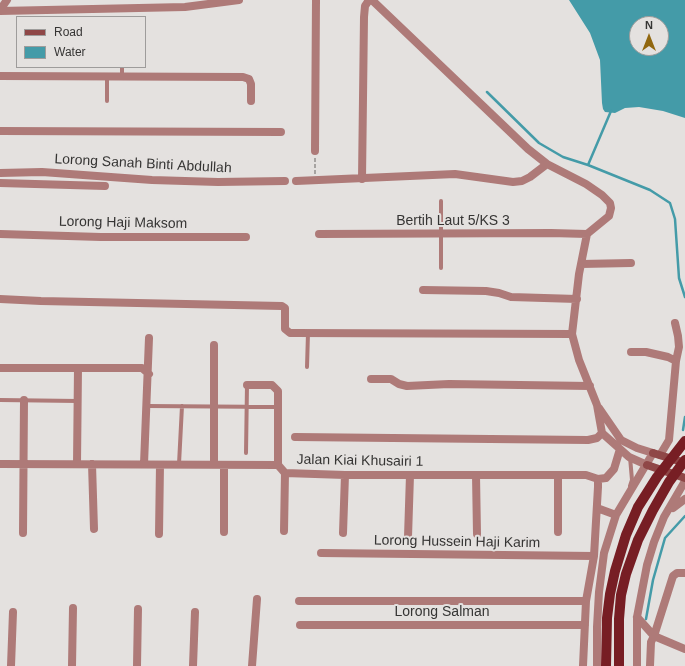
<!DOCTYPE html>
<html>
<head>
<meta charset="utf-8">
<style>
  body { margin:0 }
  #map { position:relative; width:685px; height:666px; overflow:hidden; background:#e4e1df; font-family:Helvetica,sans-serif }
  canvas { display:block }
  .legend { position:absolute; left:16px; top:16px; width:130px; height:52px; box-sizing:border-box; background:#e4e1df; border:1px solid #9e9c9b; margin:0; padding:5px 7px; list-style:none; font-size:12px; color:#363534 }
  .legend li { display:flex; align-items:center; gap:8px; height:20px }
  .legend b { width:20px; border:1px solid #9e9c9b }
  .north { position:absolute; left:629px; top:16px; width:40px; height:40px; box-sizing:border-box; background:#e4e1df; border:1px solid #9e9c9b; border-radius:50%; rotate:0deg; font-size:11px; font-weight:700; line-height:16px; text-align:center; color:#363534 }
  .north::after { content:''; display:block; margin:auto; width:14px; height:18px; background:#91670f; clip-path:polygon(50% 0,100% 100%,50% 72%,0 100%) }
</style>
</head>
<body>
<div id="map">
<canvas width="685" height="666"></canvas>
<ul class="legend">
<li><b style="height:5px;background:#8f4747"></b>Road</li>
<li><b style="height:11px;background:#449ba8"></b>Water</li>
</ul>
<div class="north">N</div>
</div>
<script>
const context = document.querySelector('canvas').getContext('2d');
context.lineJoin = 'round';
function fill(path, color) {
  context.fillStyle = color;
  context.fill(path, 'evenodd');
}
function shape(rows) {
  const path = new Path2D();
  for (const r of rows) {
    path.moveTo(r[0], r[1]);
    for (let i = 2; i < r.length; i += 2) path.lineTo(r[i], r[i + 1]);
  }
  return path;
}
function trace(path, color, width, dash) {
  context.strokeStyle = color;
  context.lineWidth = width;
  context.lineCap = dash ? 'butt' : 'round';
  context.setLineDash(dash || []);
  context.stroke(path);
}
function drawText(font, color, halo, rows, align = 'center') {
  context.font = font + ' Helvetica,sans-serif';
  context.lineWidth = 4;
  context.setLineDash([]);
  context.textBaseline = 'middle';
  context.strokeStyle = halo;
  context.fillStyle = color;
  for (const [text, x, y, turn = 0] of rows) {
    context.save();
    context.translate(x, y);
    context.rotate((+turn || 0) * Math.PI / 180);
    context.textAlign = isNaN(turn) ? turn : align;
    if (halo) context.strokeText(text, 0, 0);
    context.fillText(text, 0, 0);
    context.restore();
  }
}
fill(shape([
  [569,0,685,0,685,118,663,111,639,107,625,108,615,113,605,112,603,109,602,103,600,60,590,33],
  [637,24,661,24,661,48,637,48]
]), '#449ba8');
trace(shape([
  [487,92,539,143,563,157,588,165],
  [611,111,588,165,650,190,670,203,675,219,679,278,685,297],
  [683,430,685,417],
  [646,619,653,580,665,538,685,516]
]), '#449ba8', 2.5);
trace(shape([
  [315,174,315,157]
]), '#918f8d', 1.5, [4, 2]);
trace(shape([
  [122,77,122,67],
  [107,101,107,77],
  [441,201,441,268],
  [307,367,308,333],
  [0,400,78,401],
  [147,406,278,407],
  [246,453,247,385],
  [630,457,632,480,630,486],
  [179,464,182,406]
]), '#ae7a78', 4);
trace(shape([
  [372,0,528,149,547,164,586,184,602,195,610,203,611,208,609,216,587,234,579,274,572,334,579,360,597,405,602,433,629,457,647,465],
  [0,10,7,0],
  [0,11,185,7,239,0],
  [0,76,243,77,249,79,251,84,251,101],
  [0,131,281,132],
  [315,151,316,0],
  [0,173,42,172,152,180,218,182,285,181],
  [362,179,364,17,365,6,369,0],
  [296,181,455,174,513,182,522,181,530,177,547,164],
  [0,183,105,186],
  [0,234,101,237,246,237],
  [319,234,551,233,587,234],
  [581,264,631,263],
  [423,290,486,291,499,293,511,297,577,299],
  [0,299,41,301,282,306,285,308,285,329,290,333,295,333,572,334],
  [214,345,214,464],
  [631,352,646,352,668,357,676,361],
  [0,368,142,368,149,374],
  [371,379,391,379,399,384,407,386,449,384,590,386],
  [247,385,272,385,278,391,278,465],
  [295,437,588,440,597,438,602,433],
  [660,455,669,440,676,361,679,347,678,336,675,323],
  [0,464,278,465,285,473,345,475,586,475,598,479,598,487,594,556,586,601,583,666],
  [77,464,78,368],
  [92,464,94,529],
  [144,464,149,338],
  [224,465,224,532],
  [476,475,477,534],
  [558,475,558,532],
  [598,479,606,478,614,469,620,449],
  [597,508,616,515],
  [673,508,685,499],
  [284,531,285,473],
  [23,533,24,400],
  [343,533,345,475],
  [159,534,160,465],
  [408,537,410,475],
  [321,553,594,556],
  [299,601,586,601],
  [637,617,654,636,685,649],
  [300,625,585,625],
  [11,666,13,612],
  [72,666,73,608],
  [137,666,138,609],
  [193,666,195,612],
  [252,666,257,599],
  [597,666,597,627,599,592,604,553,616,515,653,453,637,448,621,440,599,408],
  [637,666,637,617,647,565,654,542,664,517,685,481],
  [650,666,651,642,654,636,673,576,677,573,685,573]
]), '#ae7a78', 8);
trace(shape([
  [653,453,685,463],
  [647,465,685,478]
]), '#8f4747', 8);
trace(shape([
  [606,666,607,618,610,594,615,571,626,535,638,507,657,477,685,441],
  [619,666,619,619,621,595,626,574,638,540,653,510,669,482,685,460]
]), '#771e24', 10);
drawText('14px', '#363534', '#e4e1df', [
  ["Lorong Sanah Binti Abdullah",143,164,3],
  ["Bertih Laut 5/KS 3",453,221],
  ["Lorong Haji Maksom",123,223,1],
  ["Jalan Kiai Khusairi 1",360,461,1],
  ["Lorong Hussein Haji Karim",457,542,1],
  ["Lorong Salman",442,612]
]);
</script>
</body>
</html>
